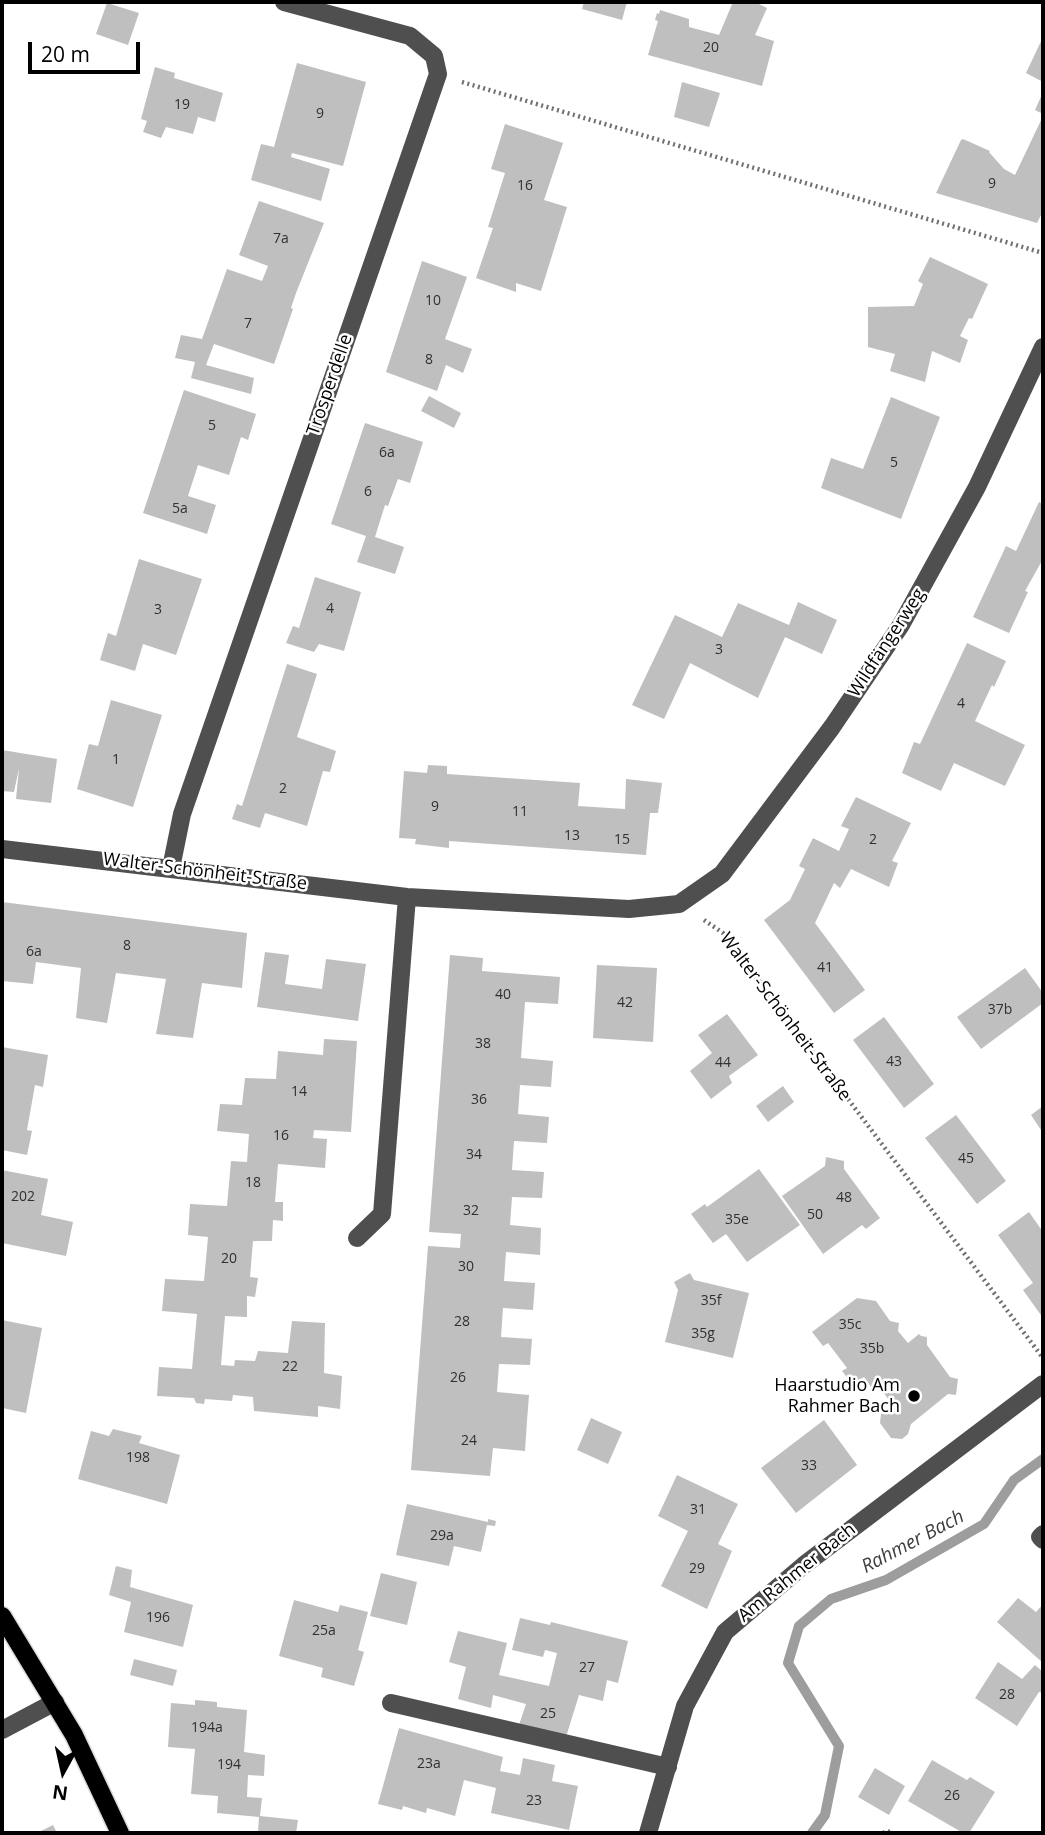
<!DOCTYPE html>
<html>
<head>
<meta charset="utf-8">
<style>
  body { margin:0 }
  #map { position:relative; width:1045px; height:1835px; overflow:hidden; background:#fff; font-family:"Open Sans",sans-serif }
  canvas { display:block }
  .frame { position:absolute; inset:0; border:4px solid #000; pointer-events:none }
  .north { position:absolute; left:28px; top:1737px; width:70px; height:70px; -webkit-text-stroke:5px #fff; paint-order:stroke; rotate:188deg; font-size:19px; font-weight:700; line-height:28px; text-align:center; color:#000 }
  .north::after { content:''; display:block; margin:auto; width:24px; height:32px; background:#000; clip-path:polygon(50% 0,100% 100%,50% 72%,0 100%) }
  .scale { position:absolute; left:28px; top:42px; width:112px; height:32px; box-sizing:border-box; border:4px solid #000; border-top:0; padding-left:9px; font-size:21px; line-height:24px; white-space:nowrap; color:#000; -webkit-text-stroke:5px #fff; paint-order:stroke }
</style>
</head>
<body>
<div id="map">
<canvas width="1045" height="1835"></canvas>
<div class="frame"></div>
<div class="north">N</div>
<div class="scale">20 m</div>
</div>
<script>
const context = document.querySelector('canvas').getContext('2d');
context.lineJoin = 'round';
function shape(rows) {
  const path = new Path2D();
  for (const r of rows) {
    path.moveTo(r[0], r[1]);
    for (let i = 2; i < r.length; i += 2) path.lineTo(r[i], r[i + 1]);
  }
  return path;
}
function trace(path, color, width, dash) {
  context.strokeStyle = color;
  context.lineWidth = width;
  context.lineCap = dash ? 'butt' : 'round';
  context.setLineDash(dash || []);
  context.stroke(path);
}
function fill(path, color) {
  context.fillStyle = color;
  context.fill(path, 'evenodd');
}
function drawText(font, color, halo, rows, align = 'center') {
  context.font = font + ' "Open Sans",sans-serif';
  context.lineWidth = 5;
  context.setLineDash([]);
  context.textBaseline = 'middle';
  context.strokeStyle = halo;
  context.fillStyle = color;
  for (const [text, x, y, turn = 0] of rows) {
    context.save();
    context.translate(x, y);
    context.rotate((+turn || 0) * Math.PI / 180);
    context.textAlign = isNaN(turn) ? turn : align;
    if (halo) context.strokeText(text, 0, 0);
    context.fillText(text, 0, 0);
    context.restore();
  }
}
trace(shape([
  [812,1833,825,1815,839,1746,788,1663,799,1626,831,1599,886,1580,984,1524,1014,1480,1043,1459]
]), '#9d9d9d', 10);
fill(shape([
  [584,2,627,2,622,20,582,9],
  [733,2,755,2,767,8,755,35,774,41,762,86,648,55,658,21,655,20,657,13,659,14,660,10,689,19,689,27,719,35],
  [107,3,139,13,128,45,96,34],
  [1043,37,1043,82,1026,73],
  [297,63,366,82,343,166,292,153,291,157,330,169,321,201,251,180,261,144,274,147],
  [155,67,175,73,174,78,223,93,215,122,198,117,193,134,166,127,161,138,143,132,147,121,141,119],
  [682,82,720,93,709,127,674,117],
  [1043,92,1043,114,1035,110],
  [1043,116,1043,211,1037,223,936,193,961,140,963,139,990,151,989,152,1004,169,1015,175],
  [505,124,563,143,544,200,567,207,541,291,516,283,516,292,476,278,493,228,488,227,505,173,491,169],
  [259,201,324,223,296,293,291,308,293,309,274,364,214,344,206,365,254,378,251,394,191,378,195,362,175,358,181,335,202,339,227,269,262,281,268,266,239,255],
  [930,257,988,284,972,319,969,318,960,336,968,340,960,363,932,351,925,382,890,371,895,354,868,347,868,307,914,306,923,284,918,281],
  [422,261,467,277,445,339,472,349,463,373,446,365,437,391,386,372],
  [184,390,256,414,248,440,241,437,229,475,198,465,188,496,216,505,207,534,143,513],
  [429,396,461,413,454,428,421,411],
  [891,397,940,417,901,519,821,488,831,458,863,469],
  [365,423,423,442,410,483,398,479,388,506,385,505,375,537,404,547,395,574,357,562,366,536,331,524],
  [1039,502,1043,504,1043,559,1025,591,1028,592,1009,633,973,617,1006,546,1016,551],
  [139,559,202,579,176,655,143,644,135,671,100,660,108,633,116,636],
  [315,577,361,592,344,651,319,644,314,652,286,643,293,626,299,628],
  [798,602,837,620,822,654,785,637,758,698,690,663,664,719,632,705,675,615,722,637,738,603,789,625],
  [967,643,1006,661,994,687,992,685,975,721,1025,745,1005,786,954,763,941,791,902,773,914,742,920,744],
  [287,664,317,674,297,737,336,751,330,772,323,771,307,826,265,813,260,828,232,819,237,804,242,806],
  [111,700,162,715,133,807,77,789,89,744,98,746],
  [2,750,57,759,51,803,16,799,19,768,14,792,2,791],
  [428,765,447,766,447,774,580,783,578,806,625,809,626,779,662,783,658,813,650,813,646,855,449,841,449,848,415,844,416,839,399,838,404,771,427,773],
  [856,797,911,823,892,861,898,863,889,887,851,869,840,888,834,883,815,923,865,990,834,1013,764,920,790,900,805,869,799,866,813,838,839,851,849,829,841,826],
  [2,902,247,933,242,988,202,983,193,1038,156,1034,166,979,116,973,107,1023,76,1018,81,968,36,962,33,984,2,981],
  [265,952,289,955,285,984,322,989,326,959,366,964,358,1021,257,1007],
  [450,955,483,958,482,971,560,977,558,1004,525,1002,521,1058,553,1061,551,1087,520,1085,518,1114,549,1117,547,1143,514,1141,512,1170,544,1172,542,1198,512,1197,510,1225,541,1228,540,1255,506,1252,504,1281,535,1283,533,1310,503,1308,501,1337,532,1339,530,1365,499,1364,497,1392,529,1395,527,1421,525,1451,493,1448,490,1476,411,1470,428,1246,460,1248,461,1234,429,1232],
  [597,965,657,968,653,1042,593,1038],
  [1025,968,1043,993,1043,1003,981,1049,957,1017],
  [727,1014,758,1055,729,1076,732,1083,711,1099,690,1071,712,1053,698,1035],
  [884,1017,934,1084,904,1108,853,1040],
  [324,1039,357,1041,351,1132,314,1130,313,1138,327,1139,325,1168,278,1164,275,1202,283,1202,283,1221,273,1220,272,1241,253,1241,250,1277,258,1278,255,1297,247,1296,247,1317,225,1316,221,1365,234,1366,235,1360,255,1361,258,1351,288,1353,292,1321,325,1323,324,1373,342,1376,340,1409,318,1406,318,1417,254,1411,253,1397,233,1395,232,1401,205,1399,204,1404,196,1403,194,1398,157,1396,159,1367,192,1369,197,1314,162,1311,165,1279,204,1281,208,1237,188,1235,190,1204,227,1206,231,1161,247,1162,249,1134,217,1131,220,1104,242,1105,245,1078,276,1079,278,1051,323,1055],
  [2,1047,48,1055,43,1087,35,1085,27,1130,32,1131,27,1155,2,1150],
  [783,1086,794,1102,768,1122,756,1106],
  [1043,1106,1043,1133,1031,1115],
  [956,1115,1006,1181,977,1204,925,1138],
  [826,1157,844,1161,844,1169,880,1218,866,1229,862,1225,823,1254,782,1196,825,1166],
  [759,1169,800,1225,747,1262,726,1234,713,1243,691,1214,705,1204,707,1207],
  [2,1170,48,1179,41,1215,73,1222,66,1256,2,1243],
  [1029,1212,1043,1232,1043,1318,1023,1290,1033,1283,998,1235],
  [690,1273,694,1280,749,1293,733,1358,665,1342,678,1290,674,1282],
  [857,1298,876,1301,890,1321,899,1323,898,1331,908,1343,919,1334,921,1336,927,1337,927,1345,950,1377,958,1379,956,1395,948,1394,911,1424,908,1434,902,1439,891,1438,880,1423,881,1414,893,1405,879,1387,874,1391,864,1377,853,1385,842,1371,847,1368,828,1343,823,1346,812,1332],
  [2,1320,42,1328,26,1413,2,1408],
  [591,1418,622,1432,608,1464,577,1450],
  [824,1420,857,1465,796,1513,761,1468],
  [113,1429,142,1436,139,1443,180,1455,167,1504,78,1479,91,1431,109,1436],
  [677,1475,738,1504,718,1544,732,1551,707,1609,661,1586,688,1531,658,1516],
  [407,1504,488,1522,488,1519,496,1521,495,1526,487,1525,481,1552,454,1546,449,1566,396,1555],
  [116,1566,132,1570,130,1587,193,1605,183,1647,124,1632,131,1602,109,1595],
  [381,1573,417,1582,407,1625,370,1616],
  [1018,1598,1036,1612,1043,1604,1043,1663,997,1622],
  [294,1600,338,1612,340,1605,368,1612,358,1650,364,1652,354,1686,321,1677,323,1668,279,1656],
  [520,1618,550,1625,551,1622,628,1641,618,1683,607,1680,603,1701,579,1695,566,1737,519,1725,526,1704,493,1695,491,1708,458,1699,466,1667,449,1662,458,1631,507,1643,499,1675,549,1686,557,1653,545,1650,543,1657,512,1650],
  [134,1659,177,1670,173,1686,130,1675],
  [998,1662,1022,1679,1035,1665,1043,1672,1043,1693,1039,1692,1017,1726,975,1698],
  [195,1700,217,1702,217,1707,247,1710,244,1752,265,1755,264,1776,248,1775,247,1797,262,1798,260,1816,298,1820,296,1833,258,1833,259,1817,217,1813,218,1796,191,1794,195,1749,168,1747,171,1703,195,1705],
  [399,1728,503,1757,500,1771,520,1775,523,1758,555,1765,552,1781,578,1786,569,1830,491,1813,496,1788,464,1780,455,1816,427,1808,426,1813,403,1806,402,1810,378,1804],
  [932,1760,967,1780,970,1777,995,1792,969,1833,963,1833,908,1801],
  [875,1768,905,1786,889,1815,858,1797],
  [53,1825,57,1833,37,1833]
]), '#bfbfbf');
const major = shape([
  [2,1616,74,1735,120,1833]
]);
trace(major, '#dbdbdb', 21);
trace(shape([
  [462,82,1043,253],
  [704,920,723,933,1043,1358],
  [884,1833,886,1830,891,1833]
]), '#717171', 4.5, [2, 3.5]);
trace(shape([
  [2,849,407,897,629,909,679,904,722,874,832,727,901,625,977,487,1043,347],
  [171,868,182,814,438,74,434,56,410,36,284,2],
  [357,1238,382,1214,407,897],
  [1043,1534,1040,1537,1043,1540],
  [391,1703,668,1767],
  [2,1730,55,1702],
  [648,1833,685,1706,725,1632,804,1565,1043,1384]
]), '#4f4f4f', 18);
trace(major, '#000', 18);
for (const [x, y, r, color] of [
  [914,1396,7,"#000"]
]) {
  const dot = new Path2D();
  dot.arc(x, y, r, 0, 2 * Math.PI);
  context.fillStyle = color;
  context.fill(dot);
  trace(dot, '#fff', 2.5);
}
drawText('14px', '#303030', null, [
  ["20",711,48],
  ["19",182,105],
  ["9",320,114],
  ["9",992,184],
  ["16",525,186],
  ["7a",281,239],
  ["10",433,301],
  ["7",248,324],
  ["8",429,360],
  ["5",212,426],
  ["6a",387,453],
  ["5",894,463],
  ["6",368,492],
  ["5a",180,509],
  ["4",330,609],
  ["3",158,610],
  ["3",719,650],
  ["4",961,704],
  ["1",116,760],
  ["2",283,789],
  ["9",435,807],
  ["11",520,812],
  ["13",572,836],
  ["15",622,840],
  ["2",873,840],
  ["8",127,946],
  ["6a",34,952],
  ["41",825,968],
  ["40",503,995],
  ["42",625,1003],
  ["37b",1000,1010],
  ["38",483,1044],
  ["43",894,1062],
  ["44",723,1063],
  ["14",299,1092],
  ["36",479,1100],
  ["16",281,1136],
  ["34",474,1155],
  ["45",966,1159],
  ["18",253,1183],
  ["202",23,1197],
  ["48",844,1198],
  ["32",471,1211],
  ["50",815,1215],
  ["35e",737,1220],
  ["20",229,1259],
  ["30",466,1267],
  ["35f",711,1301],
  ["28",462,1322],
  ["35c",850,1325],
  ["35g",703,1334],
  ["35b",872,1349],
  ["22",290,1367],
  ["26",458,1378],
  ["24",469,1441],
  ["198",138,1458],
  ["33",809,1466],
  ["31",698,1510],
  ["29a",442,1536],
  ["29",697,1569],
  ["196",158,1618],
  ["25a",324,1631],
  ["27",587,1668],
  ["28",1007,1695],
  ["25",548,1714],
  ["194a",207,1728],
  ["23a",429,1764],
  ["194",229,1765],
  ["26",952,1796],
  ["23",534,1801]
]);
drawText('18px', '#000', '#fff', [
  ["Trosperdelle",330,385,-71],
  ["Wildfängerweg",887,643,-57],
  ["Walter-Schönheit-Straße",205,872,7],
  ["Walter-Schönheit-Straße",785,1017,53],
  ["Am Rahmer Bach",797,1573,-39]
]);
drawText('18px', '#000', '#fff', [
  ["Haarstudio Am",900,1386],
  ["Rahmer Bach",900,1407]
], 'right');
drawText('italic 19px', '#3e3e3e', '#fff', [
  ["Rahmer Bach",913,1542,-28]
]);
</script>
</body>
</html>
